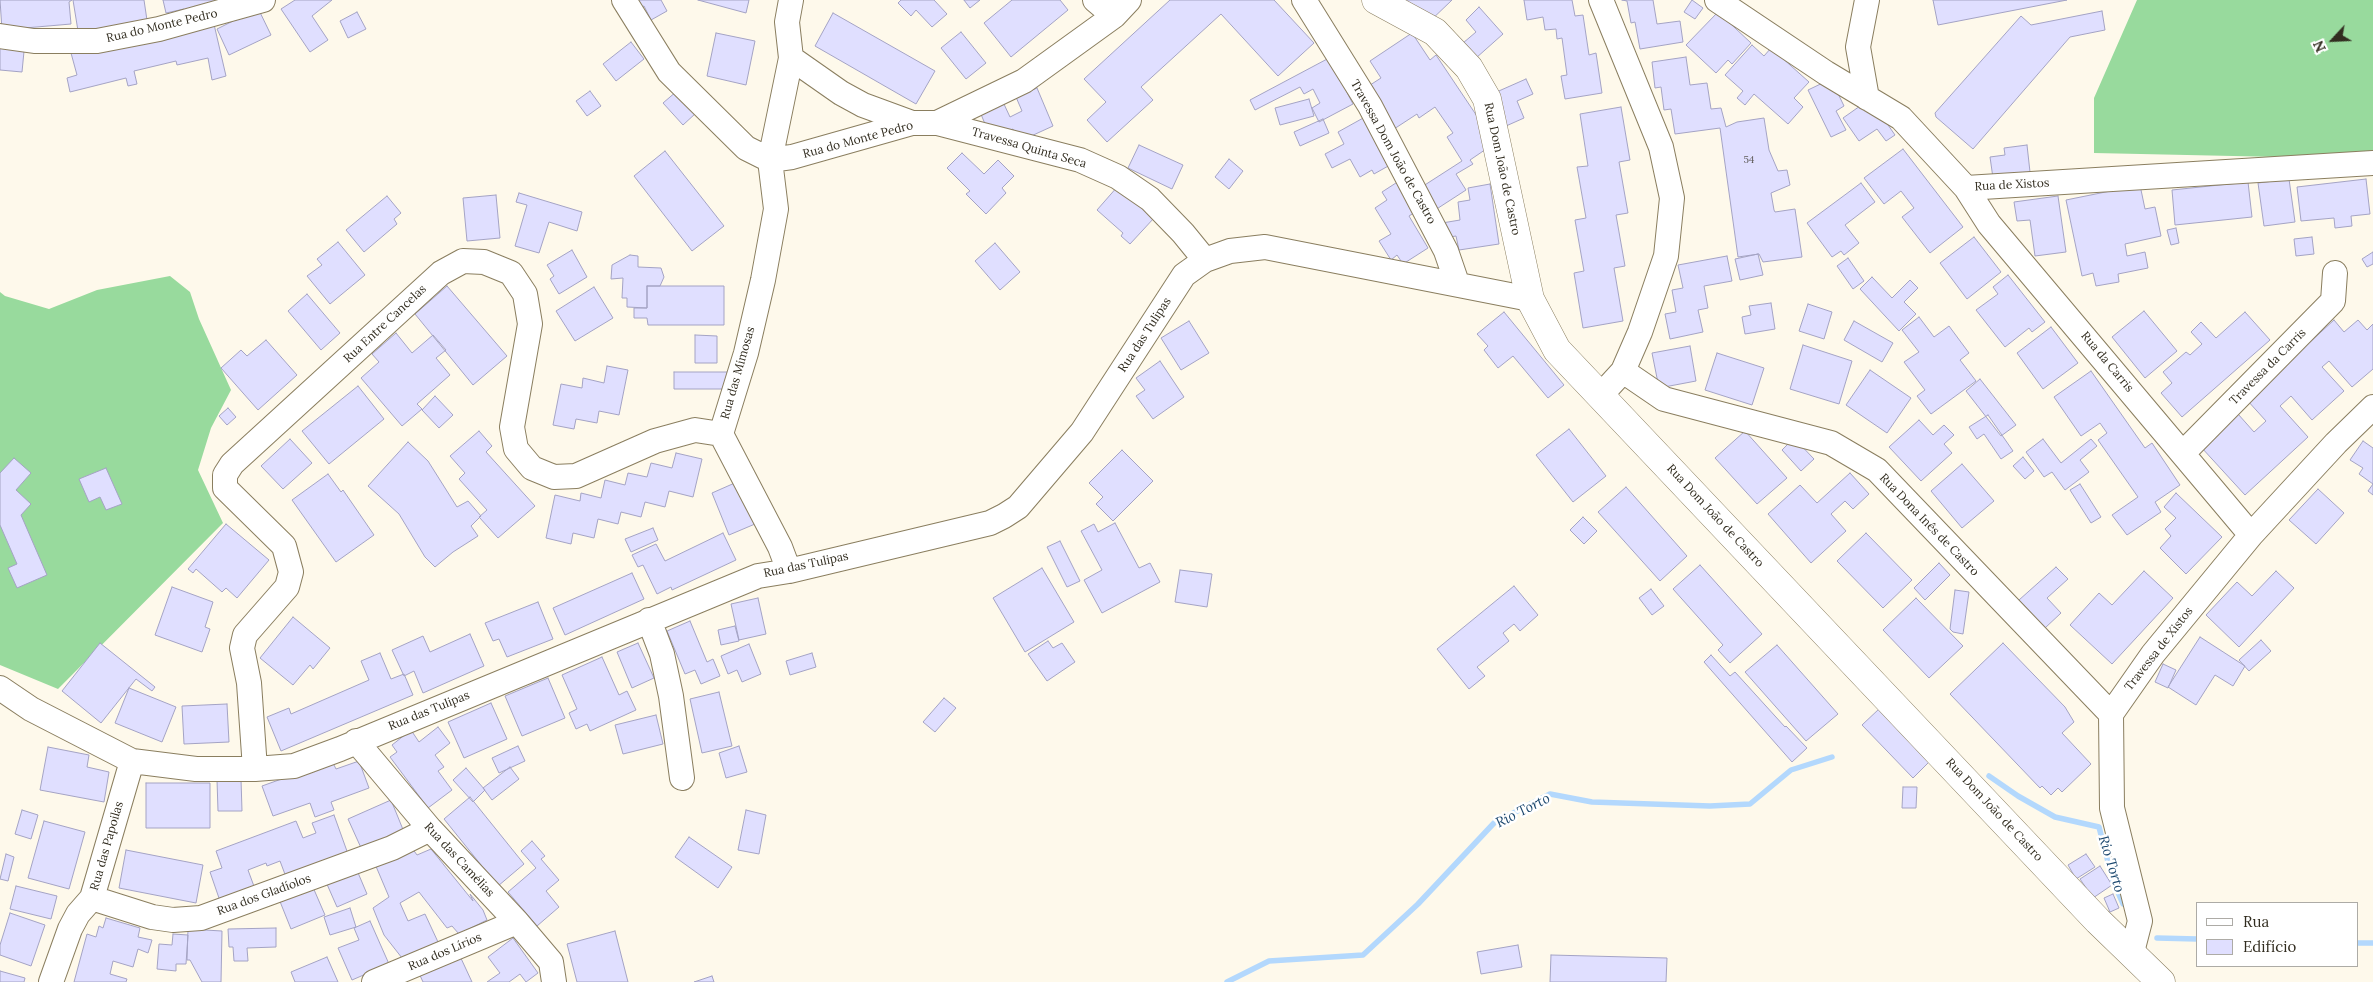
<!DOCTYPE html>
<html>
<head>
<meta charset="utf-8">
<style>
  body { margin:0 }
  #map { position:relative; width:2373px; height:982px; overflow:hidden; background:#fef9eb; font-family:Lora,serif }
  canvas { display:block }
  .legend { position:absolute; left:2196px; top:902px; width:162px; height:65px; box-sizing:border-box; background:#fff; border:1px solid #adaba6; margin:0; padding:6px 9px; list-style:none; font-size:15px; color:#322d20 }
  .legend li { display:flex; align-items:center; gap:10px; height:25px }
  .legend b { width:25px; border:1px solid #adaba6 }
  .north { position:absolute; left:2308px; top:15px; width:50px; height:50px; -webkit-text-stroke:4px #fff; paint-order:stroke; rotate:245deg; font-size:14px; font-weight:700; line-height:20px; text-align:center; color:#322d20 }
  .north::after { content:''; display:block; margin:auto; width:18px; height:22px; background:#322d20; clip-path:polygon(50% 0,100% 100%,50% 72%,0 100%) }
</style>
</head>
<body>
<div id="map">
<canvas width="2373" height="982"></canvas>
<ul class="legend">
<li><b style="height:6px;background:#fff"></b>Rua</li>
<li><b style="height:14px;background:#e0dfff"></b>Edifício</li>
</ul>
<div class="north">N</div>
</div>
<script>
const context = document.querySelector('canvas').getContext('2d');
context.lineJoin = 'round';
function fill(path, color) {
  context.fillStyle = color;
  context.fill(path, 'evenodd');
}
function shape(rows) {
  const path = new Path2D();
  for (const r of rows) {
    path.moveTo(r[0], r[1]);
    for (let i = 2; i < r.length; i += 2) path.lineTo(r[i], r[i + 1]);
  }
  return path;
}
function trace(path, color, width, dash) {
  context.strokeStyle = color;
  context.lineWidth = width;
  context.lineCap = dash ? 'butt' : 'round';
  context.setLineDash(dash || []);
  context.stroke(path);
}
function drawText(font, color, halo, rows, align = 'center') {
  context.font = font + ' Lora,serif';
  context.lineWidth = 5;
  context.setLineDash([]);
  context.textBaseline = 'middle';
  context.strokeStyle = halo;
  context.fillStyle = color;
  for (const [text, x, y, turn = 0] of rows) {
    context.save();
    context.translate(x, y);
    context.rotate((+turn || 0) * Math.PI / 180);
    context.textAlign = isNaN(turn) ? turn : align;
    if (halo) context.strokeText(text, 0, 0);
    context.fillText(text, 0, 0);
    context.restore();
  }
}
fill(shape([
  [2137,0,2373,0,2373,159,2094,153,2094,98],
  [170,276,190,292,199,319,231,390,211,428,198,470,223,523,58,689,0,665,0,292,5,296,49,309,97,290]
]), '#98da9d');
trace(shape([
  [1989,776,2018,796,2055,817,2099,827,2113,881,2123,904],
  [2157,938,2197,939],
  [2357,943,2373,943],
  [1227,982,1269,961,1363,955,1418,904,1494,823,1550,794,1592,802,1710,806,1750,804,1791,770,1832,757]
]), '#b3d8fd', 5.5);
const building = shape([
  [0,0,72,0,69,2,71,24,2,30,0,0],
  [73,0,144,0,148,27,79,37,73,0],
  [163,0,227,0,185,15,184,9,166,13,163,0],
  [295,0,332,0,312,16,328,40,310,52,281,9,295,0],
  [635,0,661,0,667,11,651,20,644,6,639,8,635,0],
  [698,0,749,0,746,13,698,0],
  [901,0,934,0,947,14,932,27,916,10,911,16,898,3,901,0],
  [964,0,980,0,970,8,964,0],
  [1012,0,1060,0,1068,10,1011,57,984,23,1012,0],
  [1170,0,1274,0,1314,43,1278,76,1221,14,1141,87,1153,100,1107,142,1087,120,1106,102,1084,79,1170,0],
  [1405,0,1452,0,1427,24,1405,0],
  [1524,0,1572,0,1575,16,1583,15,1589,55,1596,53,1602,93,1565,99,1561,76,1567,75,1562,38,1557,39,1556,29,1545,30,1543,17,1527,20,1524,0],
  [1622,0,1653,0,1657,24,1680,21,1683,42,1640,49,1635,22,1631,23,1627,1,1622,0],
  [1692,0,1703,8,1695,19,1684,12,1692,0],
  [1933,0,2067,0,1938,25,1933,0],
  [255,2,271,35,229,55,217,29,233,21,230,15,255,2],
  [1479,7,1503,34,1476,58,1463,43,1476,32,1466,20,1479,7],
  [2102,11,2105,30,2070,37,1973,149,1936,117,1935,113,2021,16,2031,25,2102,11],
  [357,12,366,29,348,38,340,21,357,12],
  [1718,12,1751,43,1732,64,1728,60,1716,73,1686,45,1718,12],
  [833,13,935,71,916,104,815,46,833,13],
  [213,20,226,76,212,80,208,58,177,65,176,61,134,71,137,84,128,86,126,78,70,92,67,78,77,75,71,53,213,20],
  [961,32,986,63,966,79,941,48,961,32],
  [716,33,755,41,746,85,707,76,716,33],
  [1412,33,1430,60,1436,55,1495,143,1470,160,1473,164,1456,174,1466,190,1432,212,1417,190,1462,161,1447,137,1453,133,1435,107,1419,118,1417,114,1394,129,1367,87,1381,78,1370,61,1412,33],
  [0,39,25,41,22,72,0,70,0,39],
  [631,42,644,59,616,81,603,64,631,42],
  [1752,45,1764,56,1771,48,1809,82,1794,98,1803,107,1788,124,1754,94,1745,105,1737,98,1743,91,1725,75,1752,45],
  [1686,57,1690,85,1707,83,1711,109,1721,108,1726,127,1737,122,1764,118,1769,150,1778,171,1787,170,1790,185,1771,193,1774,210,1775,212,1795,209,1802,257,1763,262,1759,254,1738,257,1720,128,1675,134,1671,109,1664,110,1661,87,1655,88,1652,62,1686,57],
  [1329,58,1353,104,1319,122,1312,108,1320,103,1313,89,1304,94,1300,87,1255,110,1250,100,1329,58],
  [1526,79,1533,94,1517,101,1524,118,1506,126,1492,94,1526,79],
  [1831,79,1844,106,1836,111,1846,130,1831,137,1808,90,1831,79],
  [1037,88,1053,126,1018,142,1013,129,991,138,980,112,1003,102,1010,117,1022,111,1016,97,1037,88],
  [590,91,601,106,587,116,576,101,590,91],
  [677,91,696,113,683,125,663,103,677,91],
  [1309,99,1314,116,1280,125,1275,108,1309,99],
  [1870,99,1895,135,1886,141,1877,129,1859,141,1843,118,1870,99],
  [1621,107,1630,160,1619,162,1628,213,1616,215,1625,266,1614,268,1623,321,1583,328,1574,273,1584,271,1575,220,1586,218,1577,167,1588,166,1580,114,1621,107],
  [1365,117,1390,165,1374,174,1372,170,1360,177,1350,159,1332,168,1325,154,1344,144,1338,132,1365,117],
  [1323,119,1329,133,1300,146,1294,132,1323,119],
  [1139,145,1183,165,1172,189,1128,168,1139,145],
  [2027,145,2030,172,1993,178,1990,157,2005,155,2004,148,2027,145],
  [1903,149,1963,227,1930,253,1902,217,1914,208,1901,191,1884,204,1864,178,1903,149],
  [665,151,724,226,692,251,634,176,665,151],
  [962,153,984,174,998,160,1014,176,1002,188,1006,193,986,214,966,194,970,191,947,168,962,153],
  [1229,159,1243,171,1229,189,1215,177,1229,159],
  [2289,179,2295,222,2264,226,2258,183,2289,179],
  [2366,179,2370,214,2351,216,2352,226,2335,228,2334,218,2301,221,2297,187,2366,179],
  [1399,181,1417,211,1409,216,1428,248,1403,264,1397,255,1391,260,1379,241,1391,234,1375,208,1387,200,1382,192,1399,181],
  [2248,182,2252,217,2175,225,2172,190,2248,182],
  [1861,183,1875,202,1845,225,1859,243,1844,255,1841,251,1832,257,1807,223,1861,183],
  [1490,184,1499,244,1459,250,1456,236,1444,238,1442,223,1460,220,1458,202,1470,200,1468,188,1490,184],
  [2140,185,2145,209,2155,207,2161,236,2125,244,2127,256,2145,252,2148,268,2118,274,2119,282,2096,286,2093,273,2082,276,2066,200,2140,185],
  [1118,186,1154,218,1130,244,1121,236,1123,233,1097,210,1118,186],
  [519,193,582,212,577,231,549,222,539,253,515,246,527,205,516,202,519,193],
  [496,195,500,238,467,241,463,198,496,195],
  [387,196,401,213,394,219,397,224,364,252,346,230,387,196],
  [2058,196,2066,252,2035,256,2030,220,2017,221,2014,202,2058,196],
  [2176,228,2179,243,2171,245,2167,230,2176,228],
  [1974,237,2001,272,1967,299,1940,263,1974,237],
  [2312,237,2314,254,2296,256,2294,239,2312,237],
  [338,242,365,275,330,304,307,276,322,265,317,259,338,242],
  [995,243,1020,272,1000,290,975,261,995,243],
  [572,250,587,277,559,294,550,279,554,276,547,265,572,250],
  [2373,252,2373,264,2367,267,2362,259,2373,252],
  [1758,254,1763,275,1740,280,1735,259,1758,254],
  [630,255,638,256,638,267,661,268,664,277,660,286,647,286,647,308,627,307,627,298,622,298,623,278,611,279,612,265,630,255],
  [1727,256,1732,281,1704,286,1708,308,1698,310,1703,332,1670,339,1665,314,1676,312,1672,290,1683,288,1678,265,1727,256],
  [1848,258,1864,281,1853,289,1837,266,1848,258],
  [2008,275,2045,322,2032,332,2029,328,2005,347,1976,310,1998,294,1993,287,2008,275],
  [1872,277,1892,298,1910,280,1918,288,1904,302,1916,314,1899,331,1860,289,1872,277],
  [447,286,507,356,473,385,415,314,447,286],
  [647,286,724,286,724,325,648,325,647,318,634,318,634,308,647,308,647,286],
  [594,287,613,318,575,341,556,311,594,287],
  [307,294,340,333,321,350,288,311,307,294],
  [1771,303,1775,329,1745,334,1742,317,1751,315,1749,306,1771,303],
  [1808,304,1832,312,1824,339,1799,331,1808,304],
  [2144,311,2177,351,2145,378,2112,337,2144,311],
  [1504,312,1564,385,1548,398,1513,356,1498,368,1484,350,1488,346,1477,334,1504,312],
  [2245,312,2270,340,2182,417,2161,393,2172,383,2163,372,2186,352,2190,355,2202,344,2191,332,2201,322,2216,338,2245,312],
  [1919,317,1934,337,1949,326,1969,353,1960,360,1976,381,1931,414,1917,396,1925,390,1904,362,1919,352,1902,330,1919,317],
  [2334,320,2344,332,2358,320,2367,330,2373,324,2373,369,2352,387,2329,361,2322,367,2344,391,2312,420,2291,396,2280,406,2308,437,2245,495,2201,447,2238,414,2254,432,2266,421,2247,400,2334,320],
  [1189,321,1209,353,1181,370,1161,338,1189,321],
  [1854,321,1893,343,1882,362,1844,340,1854,321],
  [2051,327,2078,363,2043,389,2017,353,2051,327],
  [396,333,412,353,433,335,446,350,436,358,450,375,417,404,422,409,402,426,361,378,379,362,372,354,396,333],
  [695,335,717,336,717,363,695,363,695,335],
  [266,340,297,375,258,410,221,368,241,350,247,356,266,340],
  [1803,345,1852,361,1839,404,1790,389,1803,345],
  [1690,346,1696,381,1659,388,1652,353,1690,346],
  [1717,353,1764,368,1752,405,1705,390,1717,353],
  [1160,361,1184,397,1153,419,1136,396,1145,390,1136,378,1160,361],
  [607,366,628,370,619,415,599,411,597,423,576,419,574,429,553,425,561,384,582,388,583,378,604,383,607,366],
  [1870,370,1911,398,1887,433,1846,405,1870,370],
  [2091,371,2145,448,2152,443,2180,485,2155,502,2161,512,2127,535,2112,515,2138,497,2098,440,2107,433,2100,423,2081,436,2054,397,2091,371],
  [674,372,731,372,731,389,674,389,674,372],
  [1980,379,2016,425,2001,436,1966,391,1980,379],
  [358,386,384,419,329,464,302,431,358,386],
  [435,396,453,415,439,428,422,410,435,396],
  [228,408,236,417,227,425,219,416,228,408],
  [1988,415,2013,451,2001,459,1984,434,1977,439,1969,427,1988,415],
  [1919,420,1933,435,1944,425,1954,435,1944,444,1952,453,1921,481,1889,447,1919,420],
  [1569,429,1606,476,1573,502,1536,455,1569,429],
  [479,431,492,446,486,452,535,506,498,538,479,517,487,510,459,479,465,473,450,456,479,431],
  [1745,431,1787,478,1757,504,1715,458,1745,431],
  [1794,438,1814,459,1801,471,1782,450,1794,438],
  [290,439,312,463,283,489,261,466,290,439],
  [2043,439,2061,463,2091,439,2097,446,2080,460,2089,472,2065,490,2052,472,2044,477,2026,452,2043,439],
  [2363,441,2373,448,2373,495,2368,491,2373,484,2359,474,2363,468,2350,460,2363,441],
  [408,442,428,461,457,507,468,501,481,516,471,526,478,536,453,552,435,567,425,557,399,514,368,486,408,442],
  [1122,450,1153,481,1113,521,1096,504,1103,497,1089,483,1122,450],
  [676,453,702,459,693,497,669,491,665,507,645,502,641,517,621,512,618,524,598,519,594,538,573,533,571,544,546,538,555,495,580,501,581,493,601,498,605,480,625,485,628,473,647,477,651,463,672,468,676,453],
  [2023,457,2034,471,2025,479,2013,466,2023,457],
  [14,458,31,473,16,490,31,504,21,515,47,575,17,588,8,568,17,564,0,525,0,473,14,458],
  [1962,464,1994,501,1962,528,1931,491,1962,464],
  [106,468,122,504,106,510,100,497,89,502,79,479,106,468],
  [1850,473,1869,494,1853,509,1845,501,1831,514,1846,531,1811,563,1768,514,1800,485,1817,503,1850,473],
  [328,474,341,492,343,490,374,535,336,562,292,500,328,474],
  [737,482,755,524,729,535,712,493,737,482],
  [2080,484,2101,517,2091,523,2070,490,2080,484],
  [1626,487,1687,556,1660,581,1598,512,1626,487],
  [2318,489,2344,513,2316,544,2289,520,2318,489],
  [2176,493,2222,537,2186,574,2160,548,2171,536,2165,529,2176,518,2164,507,2176,493],
  [1583,517,1597,531,1584,544,1570,530,1583,517],
  [1115,523,1139,568,1150,563,1160,582,1102,613,1084,580,1102,570,1081,531,1094,524,1098,532,1115,523],
  [226,524,269,560,237,598,226,588,222,592,196,569,193,573,188,569,226,524],
  [653,528,658,540,631,552,625,539,653,528],
  [723,533,736,560,672,590,671,587,657,594,643,565,638,567,632,555,656,544,665,561,723,533],
  [1866,533,1912,580,1883,608,1837,561,1866,533],
  [1060,541,1080,581,1067,587,1047,547,1060,541],
  [1939,563,1950,575,1925,600,1914,588,1939,563],
  [1700,565,1762,634,1730,663,1718,650,1723,645,1673,589,1700,565],
  [2056,567,2068,579,2047,598,2061,613,2045,628,2019,600,2056,567],
  [1042,568,1074,622,1025,652,993,598,1042,568],
  [1180,570,1212,574,1207,607,1175,602,1180,570],
  [2144,571,2173,598,2112,664,2070,625,2099,593,2112,605,2144,571],
  [2276,571,2294,588,2239,647,2206,615,2237,582,2252,596,2276,571],
  [632,573,644,599,565,635,553,608,632,573],
  [1514,586,1538,615,1520,631,1514,624,1503,633,1509,641,1477,667,1485,676,1469,689,1437,649,1514,586],
  [172,587,213,602,205,627,210,629,202,652,155,635,172,587],
  [1651,589,1664,606,1652,615,1639,598,1651,589],
  [1955,590,1969,592,1963,634,1953,632,1950,629,1955,590],
  [758,598,766,634,739,640,731,604,758,598],
  [1916,598,1963,646,1929,678,1883,630,1916,598],
  [538,602,553,639,507,657,499,639,493,641,485,623,538,602],
  [293,617,330,648,313,669,310,665,293,685,260,658,293,617],
  [690,621,707,662,713,659,720,676,701,684,695,670,685,674,667,631,690,621],
  [735,626,739,641,721,645,718,630,735,626],
  [470,634,484,666,423,693,414,671,404,676,392,650,423,636,430,652,470,634],
  [2200,637,2245,666,2233,686,2215,675,2196,705,2168,687,2200,637],
  [2261,640,2271,651,2249,671,2239,660,2261,640],
  [1048,641,1053,648,1062,643,1075,662,1047,681,1028,654,1048,641],
  [100,643,155,687,152,691,136,679,101,723,62,691,100,643],
  [638,643,654,678,632,688,617,652,638,643],
  [2003,643,2065,707,2074,722,2062,733,2091,764,2062,792,2058,788,2051,795,2042,786,2040,788,1950,694,2003,643],
  [749,644,761,674,742,682,737,670,728,674,721,656,749,644],
  [1777,645,1838,714,1806,741,1745,672,1777,645],
  [380,653,391,679,404,674,413,695,281,751,267,717,289,708,291,714,369,680,361,661,380,653],
  [812,653,816,667,790,675,786,661,812,653],
  [1711,655,1730,676,1735,672,1785,727,1786,726,1807,748,1792,762,1704,662,1711,655],
  [602,657,619,695,627,691,636,710,590,731,587,724,576,729,569,713,577,709,562,675,602,657],
  [2163,664,2176,670,2168,688,2155,682,2163,664],
  [548,678,565,718,522,736,505,696,548,678],
  [129,688,176,707,162,742,115,723,129,688],
  [719,692,732,746,702,753,690,699,719,692],
  [944,698,956,708,935,732,923,722,944,698],
  [491,703,507,739,464,758,448,722,491,703],
  [227,704,229,742,184,744,182,706,227,704],
  [1879,709,1930,761,1913,778,1862,725,1879,709],
  [656,715,663,744,623,754,615,725,656,715],
  [438,727,450,743,435,755,444,767,438,771,452,790,428,808,390,757,397,752,392,745,411,730,419,742,438,727],
  [518,746,525,761,499,773,492,758,518,746],
  [739,746,747,772,726,778,719,753,739,746],
  [48,747,89,755,87,767,109,772,104,802,40,790,48,747],
  [332,761,336,769,359,761,369,788,331,802,334,810,315,817,310,803,273,816,262,786,332,761],
  [510,767,519,779,492,800,483,788,510,767],
  [466,768,485,790,473,802,453,780,466,768],
  [241,779,242,811,218,811,217,780,241,779],
  [146,783,210,783,210,828,146,828,146,783],
  [1903,787,1917,787,1916,808,1902,808,1903,787],
  [470,797,524,864,498,886,444,819,470,797],
  [391,800,404,832,362,850,348,819,391,800],
  [22,810,38,815,31,839,15,834,22,810],
  [746,810,766,815,759,854,738,850,746,810],
  [334,815,348,854,286,877,280,861,267,866,266,863,248,870,255,889,220,901,210,872,222,868,216,851,296,821,303,838,316,833,312,823,334,815],
  [44,821,85,832,69,889,28,878,44,821],
  [689,837,732,867,718,888,675,857,689,837],
  [532,841,545,856,541,859,559,880,546,891,559,907,537,926,508,892,536,868,521,851,532,841],
  [412,848,417,855,431,849,473,901,470,894,483,910,487,920,459,934,452,926,447,928,419,892,400,903,408,921,425,914,438,942,402,958,384,935,373,908,389,897,375,864,412,848],
  [126,850,203,865,196,903,119,888,126,850],
  [6,854,14,857,8,881,0,879,6,854],
  [2086,854,2095,867,2076,879,2068,865,2086,854],
  [2100,866,2112,885,2093,898,2080,879,2100,866],
  [356,868,367,894,337,907,326,882,356,868],
  [312,885,325,915,291,929,279,899,312,885],
  [16,886,57,896,51,919,10,909,16,886],
  [2113,894,2119,908,2110,912,2104,898,2113,894],
  [350,908,356,927,330,935,324,917,350,908],
  [10,913,45,925,31,966,0,955,0,945,10,913],
  [106,918,140,928,138,937,152,940,148,953,138,949,133,967,113,961,110,974,127,979,126,982,74,982,87,934,96,937,99,926,103,928,106,918],
  [370,921,389,964,352,980,338,948,359,940,354,928,370,921],
  [276,928,276,947,247,948,248,961,234,961,233,947,229,947,228,929,276,928],
  [188,929,222,931,221,982,202,982,190,960,187,960,188,929],
  [615,931,628,982,577,982,567,944,615,931],
  [173,934,188,935,186,964,176,964,176,971,157,969,159,944,172,945,173,934],
  [513,938,538,973,526,982,520,974,509,982,487,982,500,973,488,957,513,938],
  [1518,945,1522,967,1481,974,1477,952,1518,945],
  [459,954,472,982,423,982,418,971,459,954],
  [1551,955,1667,958,1666,982,1550,982,1551,955],
  [327,957,338,982,295,982,291,972,327,957],
  [0,971,25,978,24,982,0,982,0,971],
  [712,976,714,982,694,982,712,976]
]);
fill(building, '#e0dfff');
trace(building, '#a4a3c4', 1);
const street = shape([
  [624,0,669,72,746,148,770,160,792,157,912,123,937,123,1024,81,1114,16,1129,0],
  [1095,0,1114,16],
  [1304,0,1370,106,1446,251,1457,283],
  [1717,0,1826,73,1901,118,1966,188,2373,163],
  [0,36,34,41,97,41,159,29,263,0],
  [791,58,841,93,863,105,912,123],
  [1867,98,1858,47,1867,0],
  [937,123,1080,160,1118,177,1150,199,1183,233,1205,260],
  [1966,188,1989,224,2251,535],
  [1623,371,1664,399,1831,443,1877,470,2111,714],
  [1601,395,1623,371,1640,332,1666,256,1672,198,1661,147,1601,0],
  [2184,452,2333,301,2335,273],
  [789,571,780,547,721,434,746,353,763,280,776,209,770,160,791,58,787,22,791,0],
  [649,620,662,654,671,696,682,778],
  [0,688,31,709,132,761,196,769,255,769,294,766,340,749,758,576,789,571,990,523,1004,516,1018,507,1082,432,1184,275,1205,260,1230,251,1265,247,1530,299],
  [356,741,430,829,517,922,551,962,554,982],
  [255,769,249,683,242,648,245,635,287,587,291,572,284,546,225,488,225,475,232,464,441,273,463,261,484,262,511,273,525,294,530,324,512,427,516,449,532,468,554,477,576,476,655,441,695,430,721,434],
  [92,898,152,917,173,920,201,918,392,848,430,829],
  [2132,952,2140,921,2112,808,2111,714,2153,654,2251,535,2336,443,2373,407],
  [51,982,70,929,78,914,92,898,132,761],
  [374,982,517,922]
]);
const primary = shape([
  [1376,0,1435,32,1469,68,1487,99,1530,299,1557,350,2098,921,2161,982]
]);
trace(street, '#8a7e5f', 26);
trace(primary, '#8a7e5f', 29);
trace(street, '#fff', 24);
trace(primary, '#fff', 28);
drawText('10px', '#5e5a58', null, [
  ["54",1749,160]
]);
drawText('12px', '#322d20', '#fff', [
  ["Rua do Monte Pedro",162,26,-13],
  ["Rua do Monte Pedro",858,140,-15],
  ["Travessa Quinta Seca",1029,148,16],
  ["Travessa Dom João de Castro",1393,152,61],
  ["Rua Dom João de Castro",1502,169,78],
  ["Rua de Xistos",2012,185,-3],
  ["Rua Entre Cancelas",385,324,-43],
  ["Rua das Tulipas",1145,335,-57],
  ["Rua da Carris",2107,362,50],
  ["Travessa da Carris",2268,367,-45],
  ["Rua das Mimosas",738,373,-74],
  ["Rua Dom João de Castro",1715,516,47],
  ["Rua Dona Inês de Castro",1929,525,46],
  ["Rua das Tulipas",806,565,-12],
  ["Travessa de Xistos",2159,649,-52],
  ["Rua das Tulipas",429,711,-22],
  ["Rua Dom João de Castro",1994,810,47],
  ["Rua das Papoilas",107,846,-74],
  ["Rua das Camélias",459,860,47],
  ["Rua dos Gladíolos",264,895,-20],
  ["Rua dos Lírios",445,952,-23]
]);
drawText('italic 14px', '#1b476e', '#fff', [
  ["Rio Torto",1523,811,-27],
  ["Rio Torto",2111,864,73]
]);
</script>
</body>
</html>
